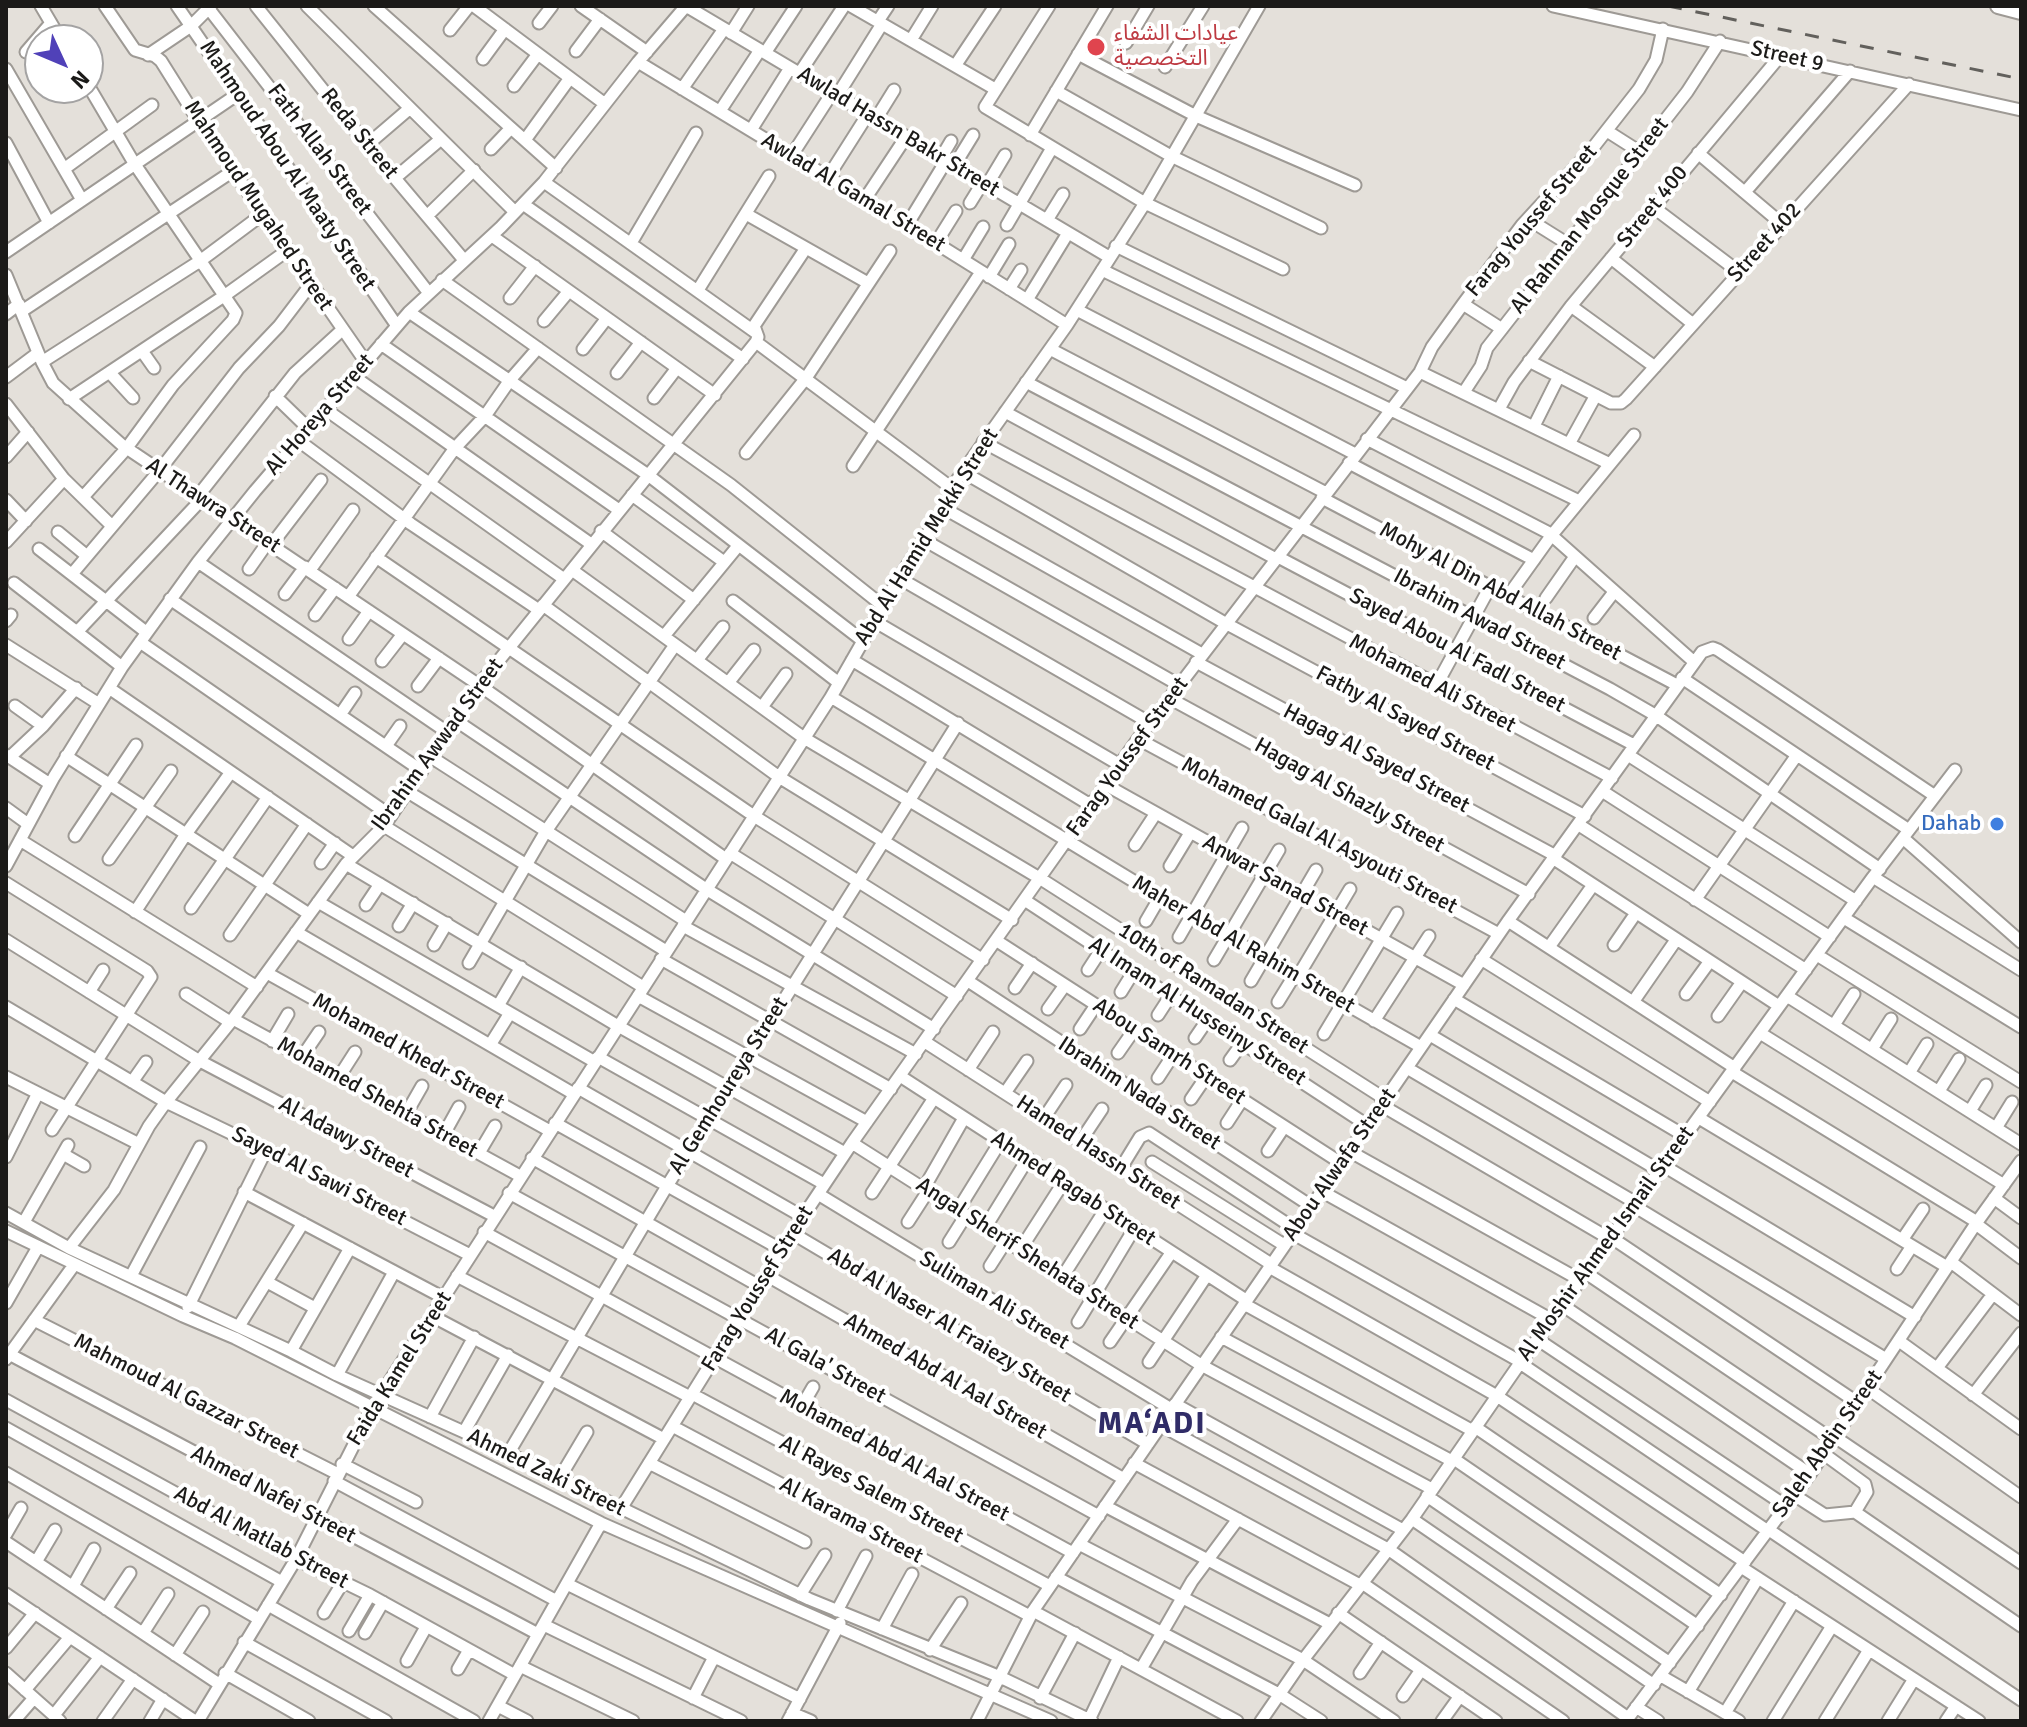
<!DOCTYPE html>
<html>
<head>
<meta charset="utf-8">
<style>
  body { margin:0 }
  #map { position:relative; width:2027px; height:1727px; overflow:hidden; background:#e4e0da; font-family:Signika,sans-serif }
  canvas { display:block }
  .frame { position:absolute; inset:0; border:8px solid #1b1a18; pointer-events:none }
  .north { position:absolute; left:24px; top:24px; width:80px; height:80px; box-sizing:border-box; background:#fff; border:2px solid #a4a3a3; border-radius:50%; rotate:134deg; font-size:22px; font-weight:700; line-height:32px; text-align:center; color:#1b1a18 }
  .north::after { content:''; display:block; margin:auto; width:28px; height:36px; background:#5041b8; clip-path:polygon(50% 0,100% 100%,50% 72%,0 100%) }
</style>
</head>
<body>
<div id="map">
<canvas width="2027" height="1727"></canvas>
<div class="frame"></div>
<div class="north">N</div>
</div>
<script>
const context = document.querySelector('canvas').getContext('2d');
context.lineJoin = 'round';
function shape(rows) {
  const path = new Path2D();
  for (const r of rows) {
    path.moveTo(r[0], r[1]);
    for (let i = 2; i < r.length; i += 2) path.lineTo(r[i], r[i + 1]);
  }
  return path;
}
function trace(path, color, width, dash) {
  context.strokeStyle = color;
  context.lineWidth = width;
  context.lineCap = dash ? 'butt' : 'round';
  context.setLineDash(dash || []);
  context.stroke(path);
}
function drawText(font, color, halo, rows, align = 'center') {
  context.font = font + ' Signika,"Noto Sans Arabic",sans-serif';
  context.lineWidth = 8;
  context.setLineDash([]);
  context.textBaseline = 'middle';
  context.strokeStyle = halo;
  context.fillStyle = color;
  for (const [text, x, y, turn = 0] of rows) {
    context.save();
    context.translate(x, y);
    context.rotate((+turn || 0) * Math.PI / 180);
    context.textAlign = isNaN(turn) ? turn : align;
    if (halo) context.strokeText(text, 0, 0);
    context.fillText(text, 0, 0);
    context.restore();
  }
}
const minor = shape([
  [41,6,61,40],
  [105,6,135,50,155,56,161,61,198,120,365,361],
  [177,6,397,326],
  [256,6,367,145,464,260],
  [307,6,515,212],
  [374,6,556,168],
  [474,6,605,104],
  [581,6,647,52],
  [686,6,1109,257],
  [851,6,995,89],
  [1049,6,985,107,1145,203,1283,269],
  [1553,6,2021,110],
  [209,9,428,292],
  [878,21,888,6],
  [539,23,552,6],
  [450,30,469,6],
  [731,33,748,6],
  [911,40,932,6],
  [1126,43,1148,6],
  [576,51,600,19],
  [26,52,51,23],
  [765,53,796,6],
  [1078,54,1196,116,1355,185],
  [148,55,191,26,211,6],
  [483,59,505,29],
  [638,62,907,225,1067,325],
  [955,66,995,6],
  [1165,67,1203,6],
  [6,69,82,200],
  [799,74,844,6],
  [514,86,538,54],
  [682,89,724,29],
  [1056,91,1171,156,1321,228],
  [837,96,882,24],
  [720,111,760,50],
  [876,119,894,90],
  [751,130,790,68],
  [1607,131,1640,152],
  [1030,135,1107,6],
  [525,140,570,78],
  [6,143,49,223],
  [367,145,409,109],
  [491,149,511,128],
  [1698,153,1782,224],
  [792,155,832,93],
  [941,158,951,141],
  [954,166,973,135],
  [64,169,152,105],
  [828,177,868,114],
  [395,178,441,139],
  [544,182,755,332],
  [987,185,1005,155],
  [1745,192,1850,71],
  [865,199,906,137],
  [970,203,983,182],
  [523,204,743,359],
  [1653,207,1739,272],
  [746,214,868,283],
  [427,216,474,170],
  [1528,219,1568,244],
  [1047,220,1063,194],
  [907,225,946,161],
  [1007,225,1052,148],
  [492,236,715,395],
  [631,243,696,133],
  [936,243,956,211],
  [1116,246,1407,388],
  [6,252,238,94],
  [1611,258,1693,324],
  [963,260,983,227],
  [1102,270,1579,501],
  [6,275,42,362,53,383,122,445,479,685,726,859],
  [989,277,1009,244],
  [442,280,731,485,883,606],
  [1009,289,1021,270],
  [698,290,769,176],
  [510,298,535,266],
  [1027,300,1068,233],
  [1463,304,1502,329],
  [1571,306,1655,367],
  [1077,310,1355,454],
  [22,311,233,171],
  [409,312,648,475,863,641],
  [6,314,19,304],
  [544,321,569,291],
  [756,342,953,489],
  [381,344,619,510],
  [583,349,607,318],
  [1050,349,1326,493],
  [142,351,154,368],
  [1529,361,1611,403,1621,403,1626,399,1909,84],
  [42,362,200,261,263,214],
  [1420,372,1610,464],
  [110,373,133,398],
  [617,373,641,342],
  [353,376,591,544],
  [6,377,38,353],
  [1026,382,1610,689,1655,715,1880,869],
  [1464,392,1481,366,1487,348,1687,92,1720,41],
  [275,396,309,429],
  [654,398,677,368],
  [69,399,224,296,288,250],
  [6,404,64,479,112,526],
  [325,409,564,579],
  [1499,409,1514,382,1571,306,1781,55],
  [1005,412,1276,559],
  [1534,426,1559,376],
  [1367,439,1549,533,1693,661],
  [299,441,411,524,539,610],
  [983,442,1612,778],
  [1569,444,1596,395],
  [746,453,806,378,890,251],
  [6,457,28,432],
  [1349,463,1534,560],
  [853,466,981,272],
  [963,472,1225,623,1585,816],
  [632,495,724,562],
  [198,496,295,373,342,330],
  [83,497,126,449,173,385,233,320,236,313,134,163,88,85],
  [1322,498,1677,685],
  [6,500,26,521],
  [945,509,1202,654],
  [601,531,694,600],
  [58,532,87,556],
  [924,540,1179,685],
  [6,542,64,479],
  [272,544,321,480],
  [39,549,146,632],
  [376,557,754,816,983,960],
  [1278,557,1634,745],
  [198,562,447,732],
  [249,569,268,542],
  [310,570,353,510],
  [572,570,804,738,1041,879,1385,1099],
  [72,574,159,471,239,368,279,326,311,284],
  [899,578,1150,723],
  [14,583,122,667],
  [285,594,305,567],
  [1508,596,1551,536,1634,435],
  [348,597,455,448,485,416,510,380,538,348],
  [1546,598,1574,558],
  [170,599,422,771],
  [733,601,839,683],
  [543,605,779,777,1012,920],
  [315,615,335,588],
  [1594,618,1614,592],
  [6,621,11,615],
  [874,621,1120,765],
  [77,632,202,499],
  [664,636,738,546],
  [349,639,369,611],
  [140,642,391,816],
  [6,645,99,704],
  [697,660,723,627],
  [852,660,1092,806],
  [382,661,403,634],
  [1196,662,1556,856],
  [1682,678,1909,830],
  [728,683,754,650],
  [418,686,439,658],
  [1436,686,1490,587],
  [109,688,353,856],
  [831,697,1191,916,1421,1047],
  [1169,698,1529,894],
  [15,706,43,726],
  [762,707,786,674],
  [340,715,355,693],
  [455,720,706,889,934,1029],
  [1138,739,1499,934],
  [386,746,400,726],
  [6,755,50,784],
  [1628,755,1856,901],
  [66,756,309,914],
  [10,757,43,726,76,688],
  [431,757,686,921],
  [1106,785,1464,985],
  [1602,791,1830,937],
  [408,792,666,951],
  [6,808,28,824],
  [1579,825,1806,970],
  [384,826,643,987],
  [75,836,136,745],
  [1903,838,2021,942],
  [20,840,257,987],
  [1135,845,1156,813],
  [730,853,957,996],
  [109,859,171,771],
  [1554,859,1779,1006],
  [321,863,335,843],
  [346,864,618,1026,845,1153],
  [6,866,54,777,122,667,198,562,255,491,409,312,501,227,544,182,638,62,686,6],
  [1170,866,1190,833],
  [1873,877,2021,970],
  [6,883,147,971,151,977,52,1130],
  [1695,900,1797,755],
  [1026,901,1367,1125],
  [318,902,595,1062],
  [366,905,380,884],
  [191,908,268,797],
  [135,912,186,834,231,772],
  [1844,918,2021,1027],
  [1146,921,1160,897],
  [1508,921,1735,1068],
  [399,926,413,903],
  [683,926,916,1054],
  [296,932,574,1094],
  [230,935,307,824],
  [1179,937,1242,828],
  [6,940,198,1060,494,1216],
  [997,941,1341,1163],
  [434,945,447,923],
  [1614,945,1636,913],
  [1549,947,1593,885],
  [1817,955,2021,1082],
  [661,959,891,1089],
  [1481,959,1710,1102],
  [1214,960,1279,850],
  [469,963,546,831,675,645],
  [1088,970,1101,950],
  [267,973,550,1131],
  [1297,978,1350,889],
  [968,981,1311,1206],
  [1251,981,1316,870],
  [1015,988,1032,963],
  [89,992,103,970],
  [1121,992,1134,971],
  [186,994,230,1022],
  [1686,994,1710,961],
  [638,996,867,1122],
  [1787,996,2021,1144],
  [1454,999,1685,1136],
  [1278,1002,1294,976],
  [1633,1002,1676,940],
  [498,1006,521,967],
  [6,1007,166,1102,266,1150,470,1255],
  [1048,1009,1065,985],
  [1158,1015,1171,995],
  [1718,1016,1742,982],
  [233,1019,520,1176],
  [1374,1021,1429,936],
  [1834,1025,1854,994],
  [1080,1029,1096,1005],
  [1760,1033,2004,1185],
  [1324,1034,1397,913],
  [1430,1035,1660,1171],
  [1195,1038,1208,1019],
  [272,1041,288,1014],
  [925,1042,1271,1264],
  [490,1045,510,1013],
  [1872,1049,1891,1019],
  [1118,1053,1134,1030],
  [302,1057,319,1032],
  [598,1057,824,1184],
  [1230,1060,1243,1042],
  [1407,1068,1636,1203],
  [968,1070,993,1032],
  [1732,1072,1977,1222],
  [1909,1073,1927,1044],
  [900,1076,1246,1300],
  [6,1077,139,1144],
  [339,1077,355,1052],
  [1158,1078,1173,1055],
  [132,1082,146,1062],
  [578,1088,803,1217],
  [1939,1091,1959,1059],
  [1005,1093,1027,1061],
  [1191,1099,1206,1077],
  [1381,1105,1610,1239],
  [1970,1111,1986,1085],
  [406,1114,422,1086],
  [1044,1118,1066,1085],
  [1699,1118,1947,1267],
  [555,1123,782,1250],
  [1227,1123,1242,1100],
  [1996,1128,2012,1102],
  [444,1134,459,1107],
  [1080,1142,1102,1109],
  [852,1143,1201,1365,1432,1489],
  [1268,1151,1284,1127],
  [1349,1151,1580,1280],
  [479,1153,495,1126],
  [63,1154,84,1166],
  [6,1157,38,1093],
  [532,1158,759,1286],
  [1152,1162,1284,1245],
  [1664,1166,1915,1317],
  [1121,1168,1140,1137,1149,1133,1295,1229],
  [924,1188,964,1118],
  [1321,1191,1552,1320],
  [244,1192,444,1298],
  [509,1193,1099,1516],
  [872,1193,934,1098],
  [818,1194,1171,1409],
  [1994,1198,2021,1218],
  [1634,1206,1886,1359],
  [958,1210,1000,1142],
  [6,1213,69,1248,291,1351,337,1375,464,1432,809,1599,998,1676,1092,1721],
  [24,1222,68,1145],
  [908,1222,928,1191],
  [1976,1224,2021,1258],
  [985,1228,1027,1160],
  [6,1231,183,1316,235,1338,601,1523,1051,1721],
  [484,1232,1073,1553],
  [792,1233,1148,1444],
  [1292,1233,1521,1362],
  [1612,1238,1858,1403],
  [1902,1240,1923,1209],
  [949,1242,966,1215],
  [69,1248,114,1190,149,1126,166,1102,233,1019,346,864,384,826,479,685,756,342,758,337,754,326,806,248],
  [1020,1250,1063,1183],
  [1951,1262,2021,1315],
  [990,1266,1006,1241],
  [1269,1267,1497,1396,1745,1562],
  [1897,1269,1912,1246],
  [1586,1273,1833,1440],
  [766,1275,1124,1479],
  [131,1276,200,1147],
  [457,1276,690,1397],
  [1063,1276,1105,1210],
  [267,1282,315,1308],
  [6,1303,38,1247],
  [1244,1304,1473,1431],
  [1562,1305,1810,1474],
  [188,1307,266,1150],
  [432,1316,664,1439],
  [34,1320,338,1474],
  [1078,1322,1134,1229],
  [239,1326,303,1223],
  [1221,1337,1452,1461],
  [1537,1339,1786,1506],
  [1899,1341,2021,1429],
  [1110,1342,1171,1253],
  [291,1351,350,1248],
  [9,1354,538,1634],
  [6,1359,74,1265],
  [1149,1362,1207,1275],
  [1520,1363,1768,1531],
  [1937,1368,1993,1294],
  [337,1375,394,1272],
  [1867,1388,2021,1497],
  [692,1394,1050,1586],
  [1973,1395,2021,1333],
  [6,1400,296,1559,370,1595,515,1675],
  [1175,1404,1403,1530],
  [802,1406,813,1387],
  [430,1417,474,1337],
  [1160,1425,1388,1549,1628,1718],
  [672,1426,1030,1616],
  [1475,1427,1721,1595],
  [6,1428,282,1582],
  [464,1432,508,1355],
  [1835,1437,2021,1563],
  [508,1454,667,1186,958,723],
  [1824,1454,1865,1484,1867,1492,1855,1512],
  [1454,1459,1698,1626],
  [649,1463,805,1542],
  [1134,1463,1360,1585],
  [342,1464,416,1502],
  [6,1473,259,1619],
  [559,1479,587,1432],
  [334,1481,557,1601],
  [1794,1495,1825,1515,1855,1512,2021,1626],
  [1427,1496,1670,1663],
  [1105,1506,1330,1624],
  [620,1510,792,1233,852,1143,1138,739,1420,372,1432,347,1463,304,1522,225,1592,149,1639,89,1656,60,1663,29],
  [1412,1519,1654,1685],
  [1769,1530,2021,1700],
  [6,1534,21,1508],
  [6,1542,219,1684],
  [1079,1544,1303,1660,1394,1721],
  [36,1562,55,1530],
  [1741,1567,1979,1721],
  [1056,1577,1279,1694,1321,1721],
  [1362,1583,1563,1721],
  [567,1584,800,1699],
  [73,1586,94,1549],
  [6,1594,195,1721],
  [800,1595,825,1555],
  [268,1605,474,1721],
  [106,1609,130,1573],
  [837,1611,866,1556],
  [1033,1611,1237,1721],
  [324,1613,343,1582],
  [1338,1613,1496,1721],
  [544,1625,741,1721],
  [882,1629,912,1574],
  [349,1631,370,1595],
  [143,1633,168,1594],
  [365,1633,383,1602],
  [244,1642,386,1721],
  [6,1648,35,1613],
  [930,1650,961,1603],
  [175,1655,203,1612],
  [407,1661,426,1627],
  [520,1666,633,1721],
  [458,1669,469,1650],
  [1141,1669,1192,1581,1238,1519],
  [6,1673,60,1721],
  [225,1673,309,1721],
  [1360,1673,1381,1642],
  [1661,1676,1739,1721],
  [25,1690,70,1637],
  [1688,1692,1758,1578],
  [1403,1696,1421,1670],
  [693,1698,714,1657],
  [1040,1698,1075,1633],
  [498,1706,527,1721],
  [1636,1707,1658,1721],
  [792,1713,811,1721],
  [1725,1713,1794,1601],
  [54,1715,100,1657],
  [1089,1720,1119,1657],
  [14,1721,34,1698],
  [103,1721,133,1679],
  [150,1721,163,1699],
  [198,1721,296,1559,373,1407,831,697,899,578,948,502,957,480,1067,325,1145,203,1259,6],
  [489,1721,601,1523],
  [788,1721,840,1623],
  [977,1721,1033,1611,1508,921,1702,652,1713,648,1718,650,1935,796],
  [1261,1721,1303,1660,1412,1519,1520,1363,1873,877,1955,770],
  [1442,1721,1460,1696],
  [1626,1721,1810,1474,1977,1222,2021,1161],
  [1773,1721,1832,1626],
  [1825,1721,1869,1650],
  [1888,1721,1914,1679],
  [1946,1721,1956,1706]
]);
const major = shape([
  [1998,6,2021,12]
]);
trace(minor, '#9e9a95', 15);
trace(major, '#9e9a95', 18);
trace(minor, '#fff', 11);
trace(major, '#fff', 14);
trace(shape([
  [1668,6,2021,79]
]), '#62605c', 3, [14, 14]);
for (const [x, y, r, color] of [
  [1096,47,10,"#e0444e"],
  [1997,824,8,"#3f7fe0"]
]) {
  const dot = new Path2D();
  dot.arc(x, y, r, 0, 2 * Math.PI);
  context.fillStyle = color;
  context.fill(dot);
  trace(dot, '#fff', 3);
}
drawText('22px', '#be3a42', '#fff', [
  ["عيادات الشفاء",1114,34],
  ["التخصصية",1114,59]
], 'left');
drawText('22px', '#1b1a18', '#fff', [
  ["Street 9",1787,57,13],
  ["Awlad Hassn Bakr Street",898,132,31],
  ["Reda Street",359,134,51],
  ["Fath Allah Street",319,150,53],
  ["Mahmoud Abou Al Maaty Street",287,166,56],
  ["Awlad Al Gamal Street",853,193,31],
  ["Mahmoud Mugahed Street",258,206,56],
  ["Street 400",1653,207,-51],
  ["Al Rahman Mosque Street",1590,216,-52],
  ["Farag Youssef Street",1532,221,-50],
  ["Street 402",1765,243,-48],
  ["Al Horeya Street",320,415,-49],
  ["Al Thawra Street",213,506,33],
  ["Abd Al Hamid Mekki Street",927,537,-58],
  ["Mohy Al Din Abd Allah Street",1500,592,28],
  ["Ibrahim Awad Street",1479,620,28],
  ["Sayed Abou Al Fadl Street",1457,651,28],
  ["Mohamed Ali Street",1432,684,28],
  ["Fathy Al Sayed Street",1405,719,28],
  ["Ibrahim Awwad Street",438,745,-54],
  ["Farag Youssef Street",1128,757,-54],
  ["Hagag Al Sayed Street",1376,759,28],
  ["Hagag Al Shazly Street",1349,796,29],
  ["Mohamed Galal Al Asyouti Street",1319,836,28],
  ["Anwar Sanad Street",1285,886,29],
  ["Maher Abd Al Rahim Street",1243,945,30],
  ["10th of Ramadan Street",1213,989,33],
  ["Al Imam Al Husseiny Street",1197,1012,33],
  ["Mohamed Khedr Street",408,1052,29],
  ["Abou Samrh Street",1169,1052,33],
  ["Al Gemhoureya Street",729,1086,-58],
  ["Ibrahim Nada Street",1139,1094,33],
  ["Mohamed Shehta Street",377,1098,29],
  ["Al Adawy Street",346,1138,28],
  ["Hamed Hassn Street",1098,1153,33],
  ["Abou Alwafa Street",1340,1165,-55],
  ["Sayed Al Sawi Street",319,1177,27],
  ["Ahmed Ragab Street",1073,1189,33],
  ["Al Moshir Ahmed Ismail Street",1606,1244,-54],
  ["Angal Sherif Shehata Street",1027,1254,33],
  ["Farag Youssef Street",758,1289,-58],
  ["Suliman Ali Street",994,1301,31],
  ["Abd Al Naser Al Fraiezy Street",949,1326,31],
  ["Al Gala' Street",825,1366,29],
  ["Faida Kamel Street",400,1369,-58],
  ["Ahmed Abd Al Aal Street",945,1377,30],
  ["Mahmoud Al Gazzar Street",186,1397,27],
  ["Saleh Abdin Street",1828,1444,-55],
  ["Mohamed Abd Al Aal Street",894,1456,28],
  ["Ahmed Zaki Street",546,1473,26],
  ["Al Rayes Salem Street",871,1490,28],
  ["Ahmed Nafei Street",273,1495,28],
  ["Al Karama Street",851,1521,28],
  ["Abd Al Matlab Street",261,1538,28]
]);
drawText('22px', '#366cbe', '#fff', [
  ["Dahab",1981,824]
], 'right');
context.letterSpacing = '2px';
drawText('bold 30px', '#302c67', '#fff', [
  ["MA‘ADI",1152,1425]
]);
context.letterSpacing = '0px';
</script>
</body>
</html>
